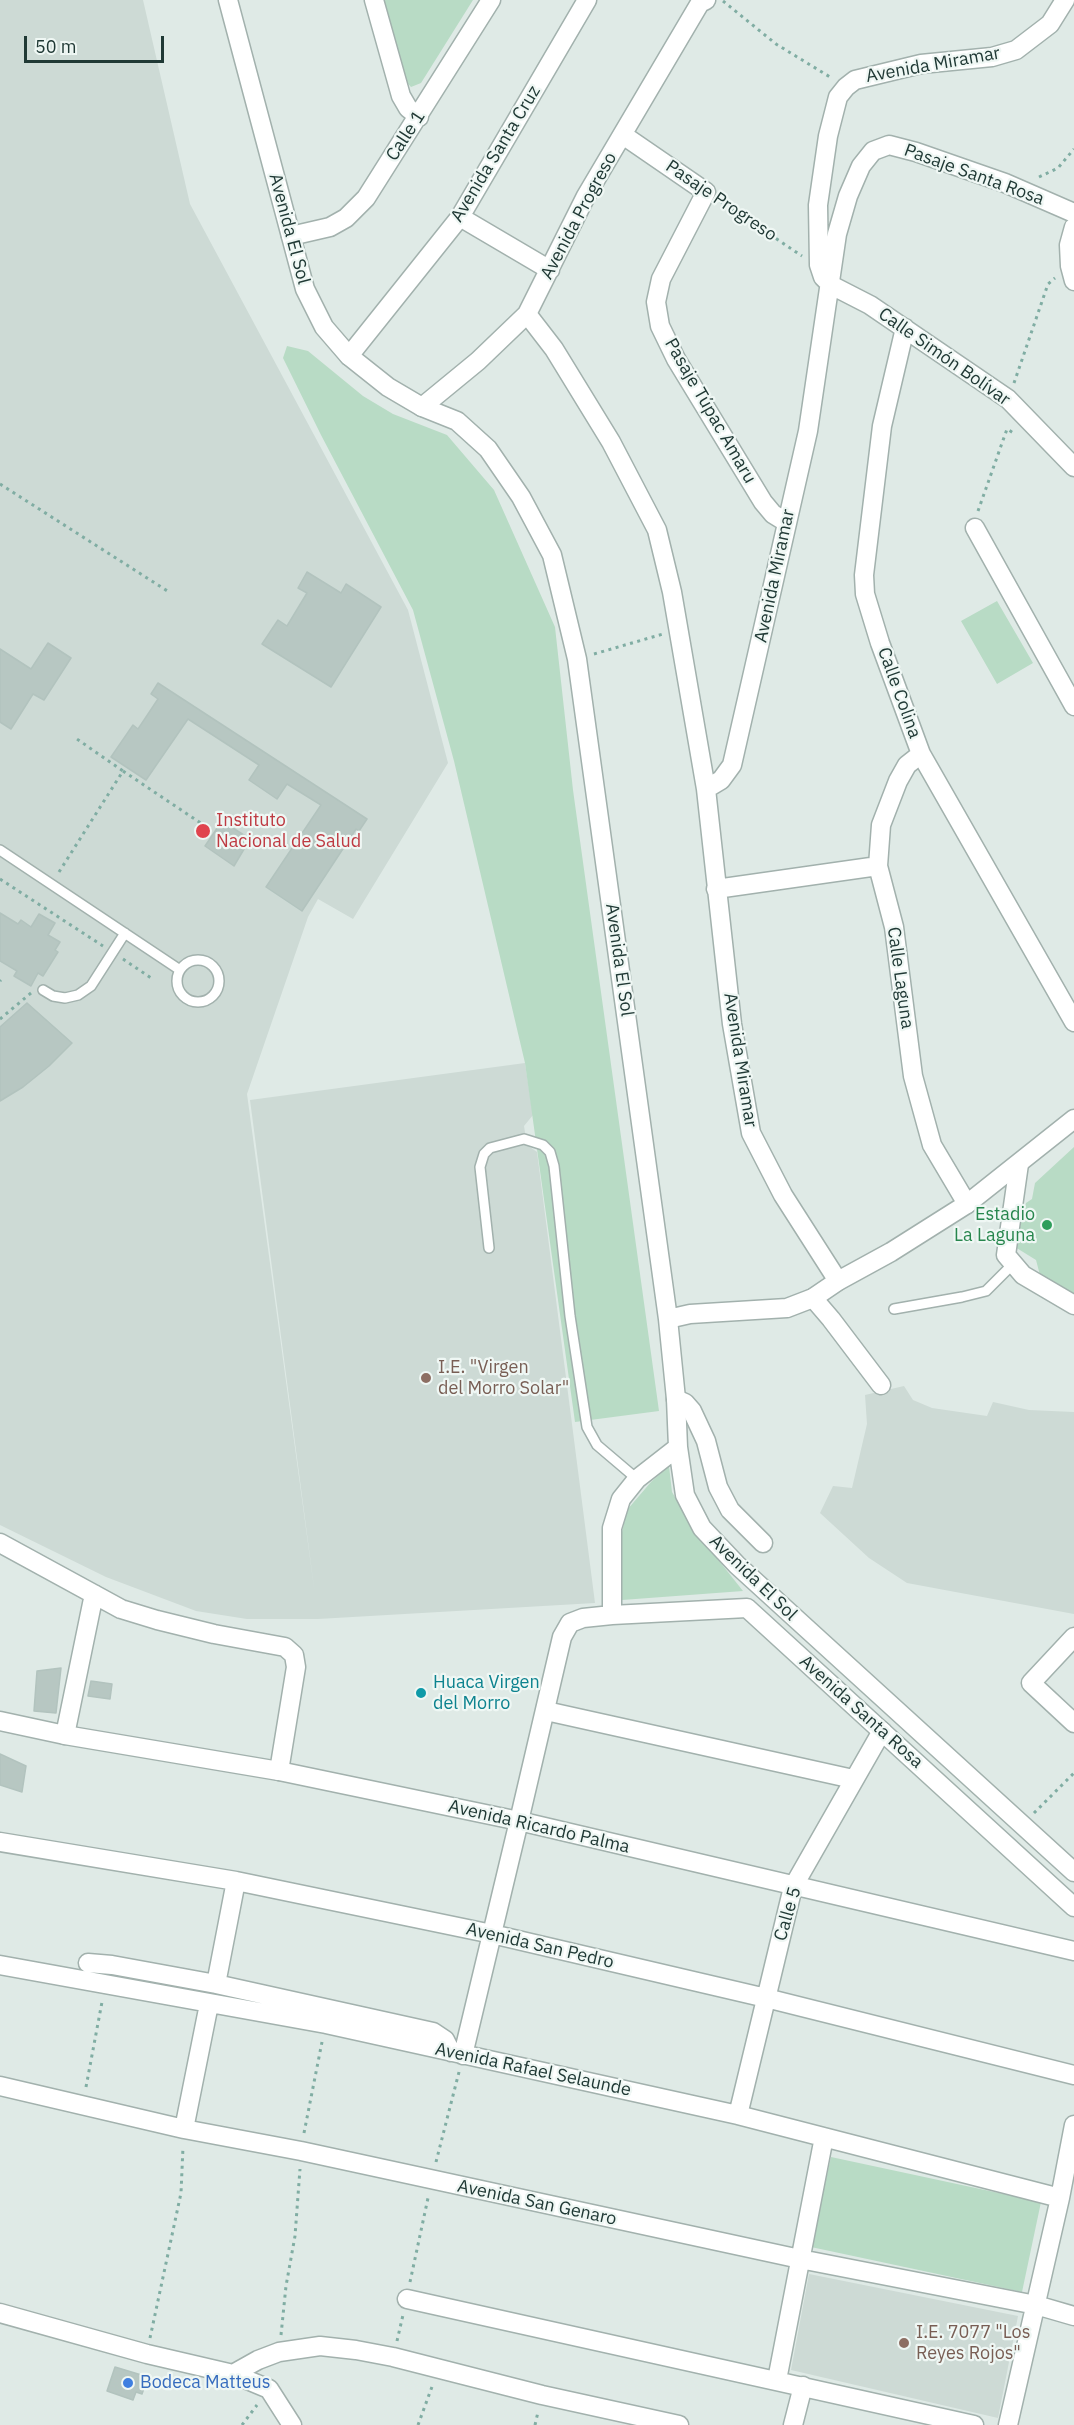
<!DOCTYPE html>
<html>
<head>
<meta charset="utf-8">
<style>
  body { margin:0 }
  #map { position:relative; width:1074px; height:2425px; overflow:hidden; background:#dfeae6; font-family:"IBM Plex Sans",sans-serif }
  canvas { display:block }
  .scale { position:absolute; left:24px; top:36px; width:140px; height:27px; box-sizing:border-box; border:3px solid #203935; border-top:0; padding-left:8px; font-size:18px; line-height:21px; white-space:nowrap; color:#203935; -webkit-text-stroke:4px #eff7f4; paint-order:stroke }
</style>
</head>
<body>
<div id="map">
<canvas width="1074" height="2425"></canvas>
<div class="scale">50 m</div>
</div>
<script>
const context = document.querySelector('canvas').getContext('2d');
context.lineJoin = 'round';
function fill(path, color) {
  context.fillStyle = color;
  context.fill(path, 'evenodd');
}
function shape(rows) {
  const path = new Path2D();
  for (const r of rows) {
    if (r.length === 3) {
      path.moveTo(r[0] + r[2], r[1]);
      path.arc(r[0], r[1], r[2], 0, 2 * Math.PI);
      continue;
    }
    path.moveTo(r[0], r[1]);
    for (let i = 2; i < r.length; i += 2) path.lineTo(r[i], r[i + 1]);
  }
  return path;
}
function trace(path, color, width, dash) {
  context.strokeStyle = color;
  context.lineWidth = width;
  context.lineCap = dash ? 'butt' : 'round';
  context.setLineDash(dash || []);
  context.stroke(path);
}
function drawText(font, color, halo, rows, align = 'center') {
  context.font = font + ' "IBM Plex Sans",sans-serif';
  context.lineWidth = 4.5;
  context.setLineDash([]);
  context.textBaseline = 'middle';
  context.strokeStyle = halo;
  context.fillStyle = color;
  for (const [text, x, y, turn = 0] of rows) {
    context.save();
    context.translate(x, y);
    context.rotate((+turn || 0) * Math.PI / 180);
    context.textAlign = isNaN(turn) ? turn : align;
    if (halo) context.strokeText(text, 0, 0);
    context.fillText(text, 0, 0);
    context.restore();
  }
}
fill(shape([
  [0,0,143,0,190,204,408,610,448,763,353,919,318,899,308,917,247,1094,315,1595,250,1100,525,1063,533,1115,524,1126,527,1145,537,1152,595,1603,318,1619,247,1619,196,1611,106,1577,0,1525],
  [904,1386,913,1400,932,1408,987,1416,993,1402,1029,1410,1074,1412,1074,1614,907,1583,869,1558,820,1513,833,1486,852,1488,867,1424,865,1395],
  [809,2274,1018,2316,998,2418,791,2370]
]), '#cddad5');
fill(shape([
  [381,0,473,0,421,83,411,87,401,76],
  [287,346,308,351,363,396,393,414,447,435,494,490,555,627,573,790,659,1411,575,1422,525,1063,454,761,413,610,321,435,283,358],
  [997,601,1033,663,997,684,961,621],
  [1074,1147,1074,1299,1041,1279,1036,1260,1015,1247,1026,1203,1032,1199,1035,1183],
  [669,1466,672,1492,693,1528,743,1591,622,1600,620,1541,627,1510,651,1482],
  [831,2157,1041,2202,1022,2292,811,2247]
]), '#b8dbc5');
const building = shape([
  [307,572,341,593,346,584,381,607,331,687,262,644,278,620,287,626,307,593,298,588,307,572],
  [48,643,71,658,44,700,33,694,11,729,0,722,0,649,31,669,48,643],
  [158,683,367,819,359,831,356,829,302,911,266,887,321,805,287,784,277,799,249,780,259,765,188,719,146,780,111,757,133,725,138,729,158,699,151,694,158,683],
  [222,821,250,839,234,866,205,846,222,821],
  [0,913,18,924,21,920,31,927,39,914,55,923,48,935,60,942,55,950,58,952,43,976,38,973,31,986,14,976,17,971,0,961,0,913],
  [27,1003,72,1043,49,1066,23,1087,0,1101,0,1027,27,1003],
  [61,1668,56,1713,34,1711,37,1671,61,1668],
  [91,1681,112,1684,110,1699,88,1696,91,1681],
  [0,1754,26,1766,22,1792,0,1785,0,1754],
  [115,2367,148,2377,142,2394,136,2392,133,2400,107,2391,115,2367]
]);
fill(building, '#b7c7c2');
trace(building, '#b2c3be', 1.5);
const service = shape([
  [0,850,180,970],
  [198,981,21],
  [43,990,53,996,65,998,78,995,91,986,125,933],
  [489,1248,480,1167,484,1154,490,1148,524,1139,543,1145,550,1152,554,1166,570,1316,587,1427,597,1445,637,1479],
  [894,1309,962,1297,986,1291,1012,1265]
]);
const minor = shape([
  [374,0,401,96,408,108,419,117],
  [1065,0,1050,24,1016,50,992,57,921,64,855,80,846,87,838,97,828,136,818,205,819,265,823,277,831,285,870,305,1008,399,1074,467],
  [623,135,706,192,661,279,656,302,660,326,676,359,763,502,773,514,786,522],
  [460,217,550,270],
  [1074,227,1069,245,1070,266,1074,281],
  [291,236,330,227,346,218,366,198,491,0],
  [527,314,554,349,611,442,657,530,672,592,706,789,732,1024,751,1133,783,1195,838,1281],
  [905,328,882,426,864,575,865,594,880,643,921,754,1074,1022],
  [349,356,460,217,587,0],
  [422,407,478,361,527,314,586,196,700,3,706,0],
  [975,528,1074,706],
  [921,754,907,765,898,781,881,825,878,866,894,927,913,1076,932,1145,967,1204],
  [706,789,721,780,732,765,808,431,837,234,848,196,861,166,873,151,889,145,916,152,1005,183,1074,213],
  [716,889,878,866],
  [1019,1164,1006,1255,1023,1275,1074,1305],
  [813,1298,831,1319,881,1385],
  [676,1399,685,1403,692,1411,706,1441,718,1487,730,1510,763,1543],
  [0,1543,121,1609,157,1620,214,1634,285,1647,294,1655,296,1667,279,1771],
  [1074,1637,1031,1683,1074,1723],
  [546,1711,853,1779],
  [65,1735,94,1594],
  [0,1842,236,1881,492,1934,766,1998,1074,2075],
  [88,1963,112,1965,216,1984,433,2032,445,2040,451,2052],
  [0,1965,326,2024,738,2115,1060,2198],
  [216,1984,236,1881],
  [463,2055,519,1821,1074,1951],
  [0,2086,184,2129,301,2151,800,2259,1036,2305,1074,2316],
  [738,2115,793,1887,882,1731],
  [184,2129,209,2004],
  [407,2299,974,2425],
  [0,2313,147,2354,233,2374,269,2389,292,2425],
  [233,2374,258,2360,279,2352,320,2346,356,2350,393,2357,542,2395,679,2425],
  [777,2380,824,2137],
  [793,2425,803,2386],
  [1008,2425,1060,2198,1074,2125]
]);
const tertiary = shape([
  [228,0,305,289,324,327,349,356,388,387,422,407,457,421,488,449,521,497,552,555,577,659,668,1319,676,1399,678,1447,685,1495,702,1528,737,1565,1074,1872],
  [668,1319,690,1314,787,1308,813,1298,838,1281,891,1252,967,1204,1074,1119],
  [612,1615,612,1528,621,1499,637,1479,678,1447],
  [0,1721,65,1735,279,1771,519,1821,562,1637,570,1623,583,1618,612,1615,747,1608,1074,1907]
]);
trace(service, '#a2b1ad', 12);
trace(minor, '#a2b1ad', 21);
trace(tertiary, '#a2b1ad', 21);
trace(shape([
  [723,1,776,44,830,77],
  [1039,177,1058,168,1074,149],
  [720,201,802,256],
  [1014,383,1048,284,1055,278],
  [0,484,169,592],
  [978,511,1007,429,1015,434],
  [594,654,663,634],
  [123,771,211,830],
  [59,872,123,771,74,737],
  [0,879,103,946],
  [123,959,154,980],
  [0,981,1,980],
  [0,1019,31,993],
  [1034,1813,1074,1773],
  [86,2087,102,2002],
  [304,2133,322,2042],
  [436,2162,459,2072],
  [410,2282,428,2198],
  [281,2335,286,2286,295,2236,300,2169],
  [150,2338,181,2193,183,2147],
  [397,2341,403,2315],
  [242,2425,257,2405],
  [418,2425,433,2384],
  [535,2425,538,2412]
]), '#80ada3', 3, [3, 4.5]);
trace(service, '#fff', 9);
trace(minor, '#fff', 18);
trace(tertiary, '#fff', 18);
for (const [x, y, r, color] of [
  [203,831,8,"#e0444e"],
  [1047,1225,6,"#2e9e5b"],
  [426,1378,6,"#8d6e63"],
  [421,1693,6,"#0f9aa8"],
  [904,2343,6,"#8d6e63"],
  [128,2383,6,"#3f7fe0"]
]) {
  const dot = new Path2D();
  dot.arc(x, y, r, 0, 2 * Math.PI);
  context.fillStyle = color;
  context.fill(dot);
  trace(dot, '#eff7f4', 2);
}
drawText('18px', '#203935', '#eff7f4', [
  ["Avenida Miramar",933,65,-10],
  ["Calle 1",406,136,-57],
  ["Avenida Santa Cruz",496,154,-59],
  ["Pasaje Santa Rosa",974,175,20],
  ["Pasaje Progreso",721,201,34],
  ["Avenida Progreso",579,216,-62],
  ["Avenida El Sol",289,229,75],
  ["Calle Simón Bolívar",944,357,35],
  ["Pasaje Túpac Amaru",710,411,60],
  ["Avenida Miramar",775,576,-78],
  ["Calle Colina",899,693,70],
  ["Avenida El Sol",619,960,82],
  ["Calle Laguna",900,978,82],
  ["Avenida Miramar",740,1060,81],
  ["Avenida El Sol",753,1578,44],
  ["Avenida Santa Rosa",861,1712,42],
  ["Avenida Ricardo Palma",539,1827,13],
  ["Calle 5",788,1914,-74],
  ["Avenida San Pedro",540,1946,13],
  ["Avenida Rafael Selaunde",533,2070,12],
  ["Avenida San Genaro",537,2203,12]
]);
drawText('18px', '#be3a42', '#eff7f4', [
  ["Instituto",216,821],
  ["Nacional de Salud",216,842]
], 'left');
drawText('18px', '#27864d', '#eff7f4', [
  ["Estadio",1035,1215],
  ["La Laguna",1035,1236]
], 'right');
drawText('18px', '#785e54', '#eff7f4', [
  ["I.E. \"Virgen",438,1368],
  ["del Morro Solar\"",438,1389],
  ["I.E. 7077 \"Los",916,2333],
  ["Reyes Rojos\"",916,2354]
], 'left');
drawText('18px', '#0d838f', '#eff7f4', [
  ["Huaca Virgen",433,1683],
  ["del Morro",433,1704]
], 'left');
drawText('18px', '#366cbe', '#eff7f4', [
  ["Bodeca Matteus",140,2383]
], 'left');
</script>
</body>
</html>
